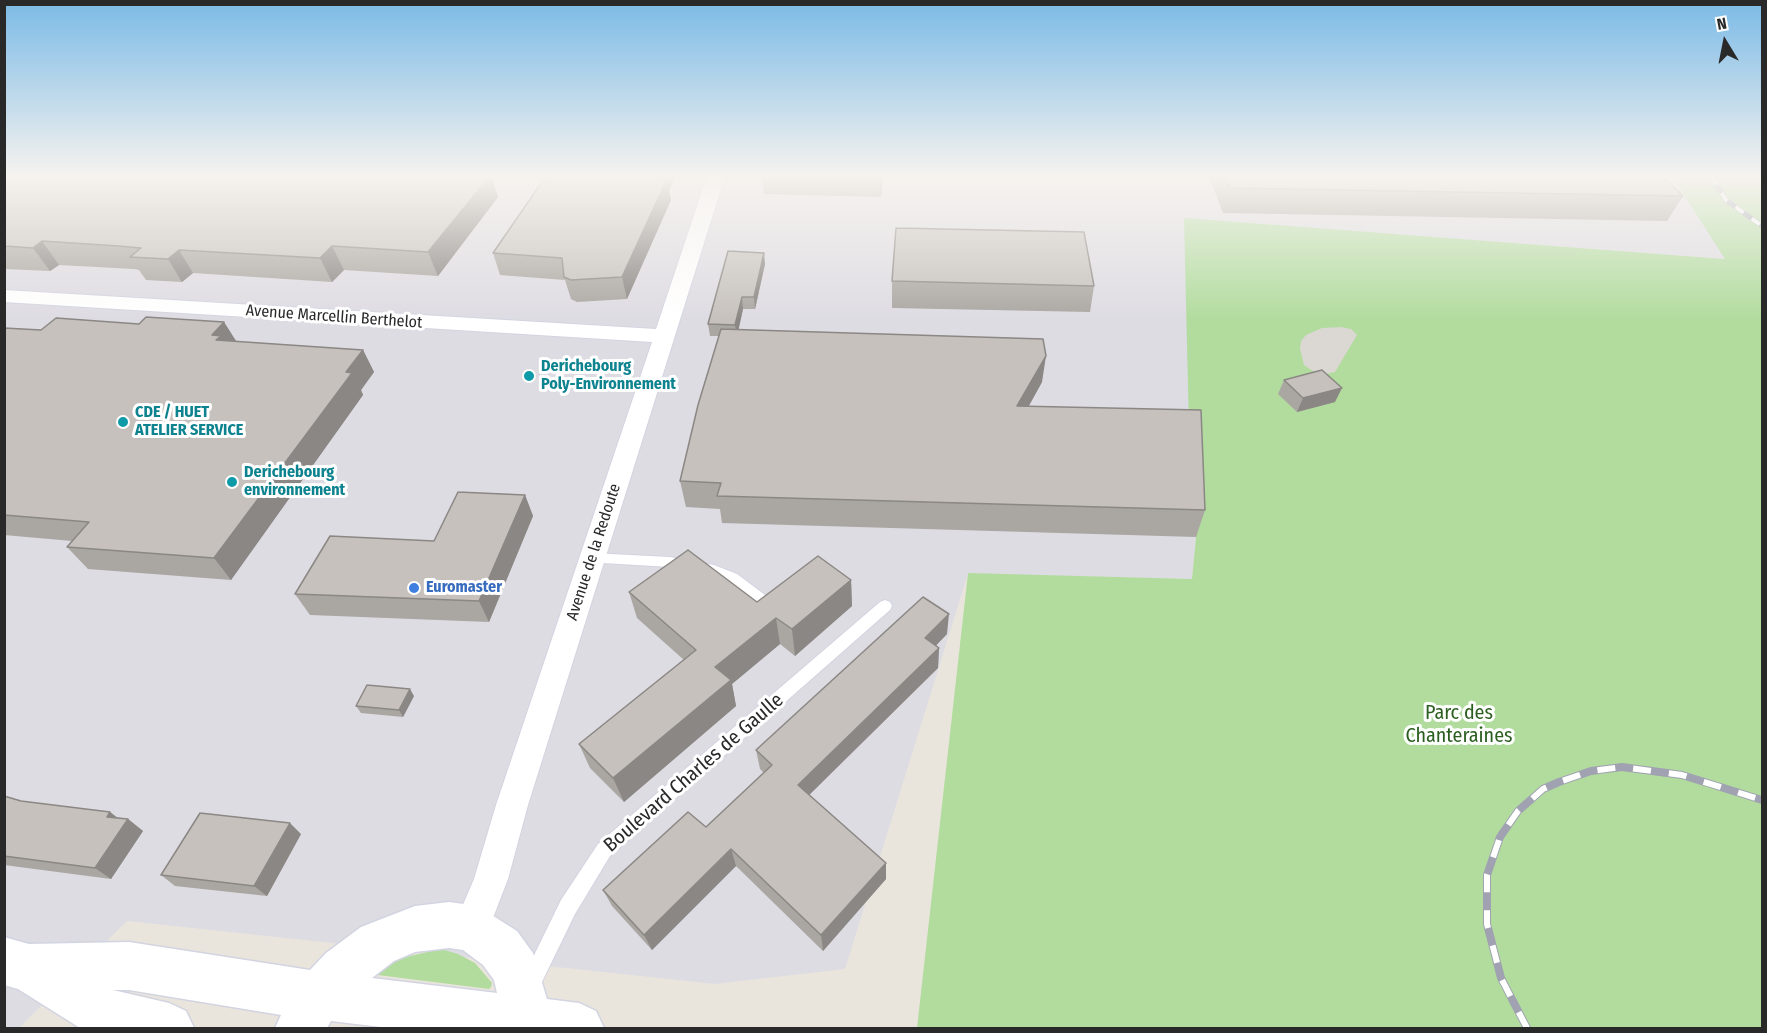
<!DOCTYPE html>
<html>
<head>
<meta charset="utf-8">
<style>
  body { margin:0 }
  #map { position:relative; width:1767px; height:1033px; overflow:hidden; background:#eae5dc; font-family:"Fira Sans Condensed",sans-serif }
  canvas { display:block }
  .frame { position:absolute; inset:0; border:6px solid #292929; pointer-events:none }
  .north { position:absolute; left:1695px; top:12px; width:60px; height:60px; -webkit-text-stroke:4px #fff; paint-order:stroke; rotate:350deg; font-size:16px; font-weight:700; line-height:24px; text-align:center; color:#292929 }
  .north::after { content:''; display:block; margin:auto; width:21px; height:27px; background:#292929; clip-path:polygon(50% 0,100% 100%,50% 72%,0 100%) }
</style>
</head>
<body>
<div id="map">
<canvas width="1767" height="1033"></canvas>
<div class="frame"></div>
<div class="north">N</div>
</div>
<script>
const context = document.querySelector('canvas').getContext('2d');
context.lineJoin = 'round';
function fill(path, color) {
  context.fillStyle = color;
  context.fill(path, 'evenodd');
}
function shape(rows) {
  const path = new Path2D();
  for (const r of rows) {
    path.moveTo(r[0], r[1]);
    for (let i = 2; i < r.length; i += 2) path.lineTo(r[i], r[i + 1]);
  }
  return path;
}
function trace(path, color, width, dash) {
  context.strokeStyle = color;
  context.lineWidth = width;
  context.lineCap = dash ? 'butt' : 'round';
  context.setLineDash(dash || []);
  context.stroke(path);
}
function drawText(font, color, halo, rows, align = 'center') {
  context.font = font + ' "Fira Sans Condensed",sans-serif';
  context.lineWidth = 6;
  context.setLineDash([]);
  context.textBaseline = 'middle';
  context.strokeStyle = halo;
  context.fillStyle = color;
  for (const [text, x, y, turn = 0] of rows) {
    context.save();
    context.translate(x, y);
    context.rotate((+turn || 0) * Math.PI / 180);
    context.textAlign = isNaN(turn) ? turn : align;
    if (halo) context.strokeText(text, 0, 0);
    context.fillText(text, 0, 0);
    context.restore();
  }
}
fill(shape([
  [5,176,1672,176,1726,259,1387,234,1196,537,1192,579,968,574,845,969,715,984,127,921,19,1028,5,1028]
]), '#dedce3');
fill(shape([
  [1672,176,1762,176,1762,1028,917,1028,968,573,1192,579,1196,537,1189,429,1184,218,1725,259],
  [441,949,458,954,475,963,492,983,491,987,489,989,370,974,401,958]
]), '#b1dc9e');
fill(shape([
  [1341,327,1351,329,1357,335,1335,372,1325,374,1313,371,1304,365,1300,349,1301,341,1306,335,1322,328]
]), '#dbd8d3');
const lane = shape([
  [591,553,670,557,714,565,737,574,765,595,767,599,765,603,760,605,755,603,727,582,712,575,670,567,586,562,584,558,586,554,591,553],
  [885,600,890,602,892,606,890,610,610,856,575,914,537,992,530,995,523,992,520,985,523,978,561,900,598,844,880,602,885,600]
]);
const street = shape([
  [707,176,725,176,528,805,508,879,484,941,471,946,458,941,453,928,474,879,496,805,652,342,4,302,4,290,656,329,707,176]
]);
const secondary = shape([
  [449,902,471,905,487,912,517,931,533,953,547,999,579,1003,596,1011,604,1028,389,1028,331,1021,327,1028,275,1028,281,1015,129,990,113,990,169,1003,186,1011,194,1028,80,1028,18,989,4,985,4,937,29,944,129,942,310,970,326,953,361,927,415,906,449,902],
  [449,948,463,950,483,965,494,980,497,993,372,978,394,961,415,952,449,948]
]);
trace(lane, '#d2d4e1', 2);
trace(street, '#d2d4e1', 2);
trace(secondary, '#d2d4e1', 3);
fill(lane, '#fff');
fill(street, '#fff');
fill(secondary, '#fff');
const railFar1 = shape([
  [1711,176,1726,200,1762,226]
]);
const rail = shape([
  [1527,1028,1501,978,1487,924,1487,875,1500,837,1518,811,1543,789,1559,782,1591,771,1622,767,1682,775,1762,800]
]);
trace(railFar1, '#a0a2b2', 5);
trace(rail, '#a0a2b2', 8);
trace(railFar1, '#fff', 4, [10]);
trace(rail, '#fff', 6, [18]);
fill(shape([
  [4,176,491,176,498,197,438,276,344,270,332,282,193,273,182,282,146,280,139,270,134,269,59,265,50,271,4,269],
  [509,176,676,176,669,190,671,200,627,299,577,302,571,299,565,280,500,275,493,253,544,179,509,178],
  [762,176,883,176,881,197,764,194],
  [1209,176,1663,176,1683,196,1667,221,1223,213],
  [765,264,755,309,743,309,738,330,1042,382,1028,407,1205,510,1196,537,722,523,720,509,686,507,680,481,719,336,710,336,708,324],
  [892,281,1094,286,1090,312,892,308],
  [224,322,236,342,363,350,374,372,361,390,363,395,231,580,88,569,67,547,72,541,4,535,4,328,41,330,139,324],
  [1284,380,1335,402,1297,412,1278,394],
  [525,495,533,516,489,622,310,615,295,594,434,541],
  [851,580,852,606,795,656,780,644,732,684,736,706,624,802,590,768,579,744,684,660,637,618,629,592,757,602],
  [947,634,936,645,939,648,938,668,809,795,886,863,886,879,823,951,736,866,652,950,612,906,603,890,706,827,764,773,760,769,756,750],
  [414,696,403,717,361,713,356,706],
  [4,796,21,801,110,812,118,818,128,819,143,831,111,879,4,865],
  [301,834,267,896,175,886,161,875]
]), '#aaa6a2');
fill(shape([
  [490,176,491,176,498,197,438,276,428,252],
  [663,176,676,176,669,190,671,200,627,299,622,277],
  [881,176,883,176,881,197],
  [42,241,59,265,50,271,33,248],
  [332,246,344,270,332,282,320,258],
  [179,250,193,273,182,282,168,259],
  [764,253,765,264,755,309,754,297],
  [742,297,743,309,737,337,735,325],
  [224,322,238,344,234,358,212,335],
  [363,350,374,372,361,390,363,395,231,580,214,558,346,372],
  [1046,356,1042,382,1014,433,1017,406],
  [1342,388,1335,402,1297,412,1303,398],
  [525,495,533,516,489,622,479,601],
  [851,580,852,606,795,656,792,629],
  [949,614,947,634,924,658,925,638],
  [776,618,780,644,732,684,736,706,624,802,613,778,715,667],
  [939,648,938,668,801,803,798,785],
  [410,689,414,696,403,717,399,710],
  [110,812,125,824,107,817],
  [128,819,143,831,111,879,95,868],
  [290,823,301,834,267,896,254,886],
  [731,849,736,866,652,950,644,935],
  [886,863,886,879,823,951,821,935]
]), '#8b8784');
const building = shape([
  [4,176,490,176,428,252,332,246,320,258,179,250,168,259,130,257,141,248,118,246,42,241,33,248,4,246,4,176],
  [546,176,663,176,661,178,667,179,622,277,571,280,564,277,562,258,493,253,546,176],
  [773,176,881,176,881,178,773,176],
  [1225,176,1663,176,1683,196,1230,188,1225,176],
  [896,228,1084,232,1094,286,892,281,896,228],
  [728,251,764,253,754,297,742,297,735,325,708,324,728,251],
  [146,317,224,322,212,335,221,336,216,340,363,350,346,372,352,373,214,558,67,547,89,522,4,515,4,328,41,330,56,318,139,324,146,317],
  [721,329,1043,339,1046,356,1017,406,1201,410,1205,510,717,496,721,483,680,481,698,405,721,329],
  [1322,370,1342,388,1303,398,1284,380,1322,370],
  [458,492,525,495,479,601,295,594,330,536,434,541,458,492],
  [688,550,757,602,818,556,851,580,792,629,776,618,715,667,731,680,613,778,579,744,696,650,629,592,688,550],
  [923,597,949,614,925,638,939,648,798,785,886,863,821,935,731,849,644,935,603,890,688,812,706,827,772,765,756,750,923,597],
  [367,685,410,689,399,710,356,706,367,685],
  [4,796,21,801,110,812,107,817,128,819,95,868,4,856,4,796],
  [200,813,290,823,254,886,161,875,200,813]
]);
fill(building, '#c6c1bc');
trace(building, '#8b8784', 1.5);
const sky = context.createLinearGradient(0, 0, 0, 320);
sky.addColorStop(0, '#7bbae6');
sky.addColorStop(0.55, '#f6f3ef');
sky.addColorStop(1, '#f6f3ef00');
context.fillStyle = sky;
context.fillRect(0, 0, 1767, 320);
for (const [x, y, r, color] of [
  [529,376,6,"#0f9aa8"],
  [123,422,6,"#0f9aa8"],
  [232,482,6,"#0f9aa8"],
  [414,588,6,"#3f7fe0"]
]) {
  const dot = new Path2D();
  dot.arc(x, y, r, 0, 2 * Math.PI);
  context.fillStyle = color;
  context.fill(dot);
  trace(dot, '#fff', 2);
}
drawText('16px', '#292929', '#fff', [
  ["Avenue Marcellin Berthelot",334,317,4],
  ["Avenue de la Redoute",594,552,-72]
]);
drawText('bold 16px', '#0d838f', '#fff', [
  ["Derichebourg",541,367],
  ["Poly-Environnement",541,385],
  ["CDE / HUET",135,413],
  ["ATELIER SERVICE",135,431],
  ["Derichebourg",244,473],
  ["environnement",244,491]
], 'left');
drawText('bold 16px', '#366cbe', '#fff', [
  ["Euromaster",426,588]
], 'left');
drawText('20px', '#2b5f20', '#fff', [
  ["Parc des",1459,713],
  ["Chanteraines",1459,736]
]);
drawText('20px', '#292929', '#fff', [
  ["Boulevard Charles de Gaulle",694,773,-41]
]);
</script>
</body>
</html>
